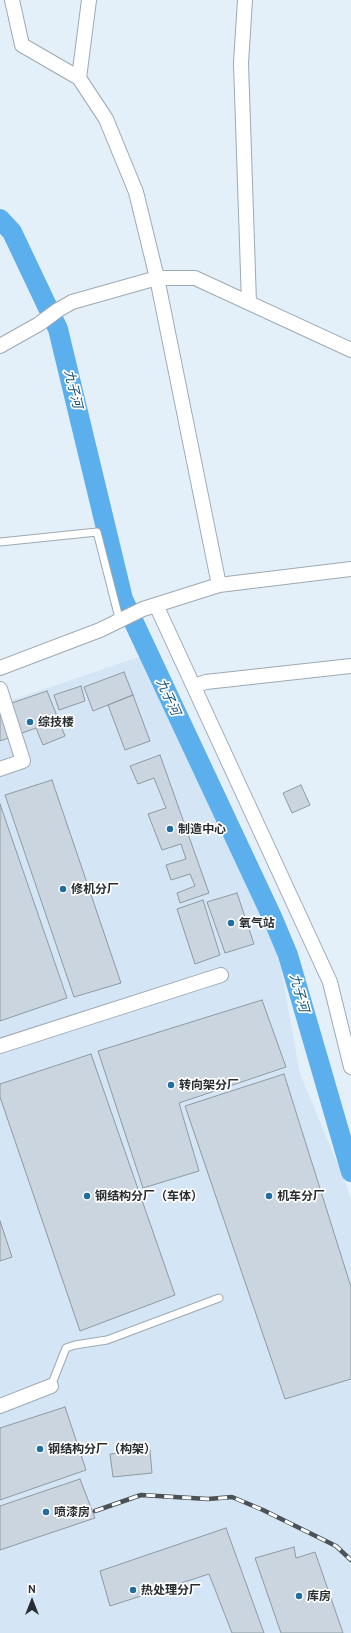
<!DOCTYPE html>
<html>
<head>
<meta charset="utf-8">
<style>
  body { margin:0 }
  #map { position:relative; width:351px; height:1633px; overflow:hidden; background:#e4f0f9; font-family:Cabin,sans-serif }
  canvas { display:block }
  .north { position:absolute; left:12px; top:1581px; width:40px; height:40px; -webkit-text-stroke:3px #fff; paint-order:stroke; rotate:0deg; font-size:11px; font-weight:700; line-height:16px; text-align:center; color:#282d30 }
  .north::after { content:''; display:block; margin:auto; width:14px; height:18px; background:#282d30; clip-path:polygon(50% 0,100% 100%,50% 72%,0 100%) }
</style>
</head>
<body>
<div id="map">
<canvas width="351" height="1633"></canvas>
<div class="north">N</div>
</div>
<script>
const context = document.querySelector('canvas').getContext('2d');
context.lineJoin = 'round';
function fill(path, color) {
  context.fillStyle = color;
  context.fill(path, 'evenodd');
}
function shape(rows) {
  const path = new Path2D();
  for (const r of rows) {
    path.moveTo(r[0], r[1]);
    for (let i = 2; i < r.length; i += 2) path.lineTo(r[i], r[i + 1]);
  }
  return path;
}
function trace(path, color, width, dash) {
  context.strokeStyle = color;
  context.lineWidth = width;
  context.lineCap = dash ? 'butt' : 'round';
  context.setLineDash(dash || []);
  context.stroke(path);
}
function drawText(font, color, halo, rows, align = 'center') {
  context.font = font + ' Cabin,"Noto Sans SC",sans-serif';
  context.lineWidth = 3.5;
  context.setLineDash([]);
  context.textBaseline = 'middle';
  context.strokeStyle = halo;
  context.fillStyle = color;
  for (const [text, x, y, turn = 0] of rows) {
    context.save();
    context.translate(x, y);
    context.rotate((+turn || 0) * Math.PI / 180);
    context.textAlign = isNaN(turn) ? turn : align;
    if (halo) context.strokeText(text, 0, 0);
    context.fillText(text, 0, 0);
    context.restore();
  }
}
fill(shape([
  [145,655,279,957,300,1074,346,1184,351,1201,351,1633,0,1633,0,704]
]), '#d4e6f5');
trace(shape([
  [0,219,12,232,58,329,123,599,273,919,288,955,351,1172]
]), '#5bafec', 20);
const building = shape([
  [124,672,133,695,93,711,84,687,124,672],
  [81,686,85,701,59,710,54,695,81,686],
  [47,691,65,736,43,745,36,728,0,741,0,716,6,715,3,706,47,691],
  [133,695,150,741,125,750,108,705,133,695],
  [160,755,209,893,180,903,177,893,195,886,190,874,171,880,166,865,186,859,181,844,162,850,148,814,166,808,154,778,138,784,130,766,160,755],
  [52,780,121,983,74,997,5,795,52,780],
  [301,785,310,805,292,813,283,793,301,785],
  [0,804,67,998,0,1021,0,804],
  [237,893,254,944,225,953,207,902,237,893],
  [203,900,220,955,195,964,177,909,203,900],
  [262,1000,286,1067,179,1103,199,1171,143,1188,98,1051,262,1000],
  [91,1054,175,1295,80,1331,0,1097,0,1084,91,1054],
  [284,1074,351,1287,351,1379,285,1399,185,1106,284,1074],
  [0,1221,12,1257,0,1261,0,1221],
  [65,1407,86,1470,0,1500,0,1428,65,1407],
  [150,1450,152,1473,113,1477,110,1454,150,1450],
  [80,1479,95,1518,0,1550,0,1506,80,1479],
  [226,1528,264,1633,232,1633,209,1574,110,1606,100,1571,226,1528],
  [294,1547,296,1558,315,1552,343,1633,281,1633,255,1558,294,1547]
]);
fill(building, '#cad5df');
trace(building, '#8f9aa2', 1);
const service = shape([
  [0,542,97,532,120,622],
  [51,1386,66,1348,75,1345,107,1340,219,1298]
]);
const minor = shape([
  [12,0,22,45,79,78,106,119,136,192,157,278,219,585],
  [245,0,241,63,249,303],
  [79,78,89,0],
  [0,346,39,324,58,310,72,302,157,278,195,278,351,350],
  [156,605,330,982,351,1067],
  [0,668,100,630,143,609,219,585,351,569],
  [194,686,206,682,351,666],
  [0,689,23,761,0,769],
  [0,1046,221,975],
  [0,1406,51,1386]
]);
trace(service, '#9ea9b2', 9);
trace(minor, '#9ea9b2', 16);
trace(service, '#fff', 7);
trace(minor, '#fff', 14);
const rail = shape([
  [95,1511,141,1495,208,1499,232,1497,263,1510,336,1546,351,1560]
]);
trace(rail, '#4b5256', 4.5);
trace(rail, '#fff', 3, [9]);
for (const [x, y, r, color] of [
  [30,722,4,"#206ea0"],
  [170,829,4,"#206ea0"],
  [63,889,4,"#206ea0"],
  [231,923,4,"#206ea0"],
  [171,1085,4,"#206ea0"],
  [87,1196,4,"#206ea0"],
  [269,1196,4,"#206ea0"],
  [40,1449,4,"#206ea0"],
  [46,1512,4,"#206ea0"],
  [133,1590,4,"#206ea0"],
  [299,1596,4,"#206ea0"]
]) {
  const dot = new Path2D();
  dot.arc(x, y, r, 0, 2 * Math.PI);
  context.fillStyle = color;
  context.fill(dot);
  trace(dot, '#fff', 1.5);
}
drawText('bold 12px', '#282d30', '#fff', [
  ["综技楼",38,722],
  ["制造中心",178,829],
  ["修机分厂",71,889],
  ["氧气站",239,923],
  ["转向架分厂",179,1085],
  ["钢结构分厂（车体）",95,1196],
  ["机车分厂",277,1196],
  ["钢结构分厂（构架）",48,1449],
  ["喷漆房",54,1512],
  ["热处理分厂",141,1590],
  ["库房",307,1596]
], 'left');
drawText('italic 13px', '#125179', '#fff', [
  ["九子河",73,389,76],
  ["九子河",168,697,65],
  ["九子河",299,993,74]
]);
</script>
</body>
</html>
